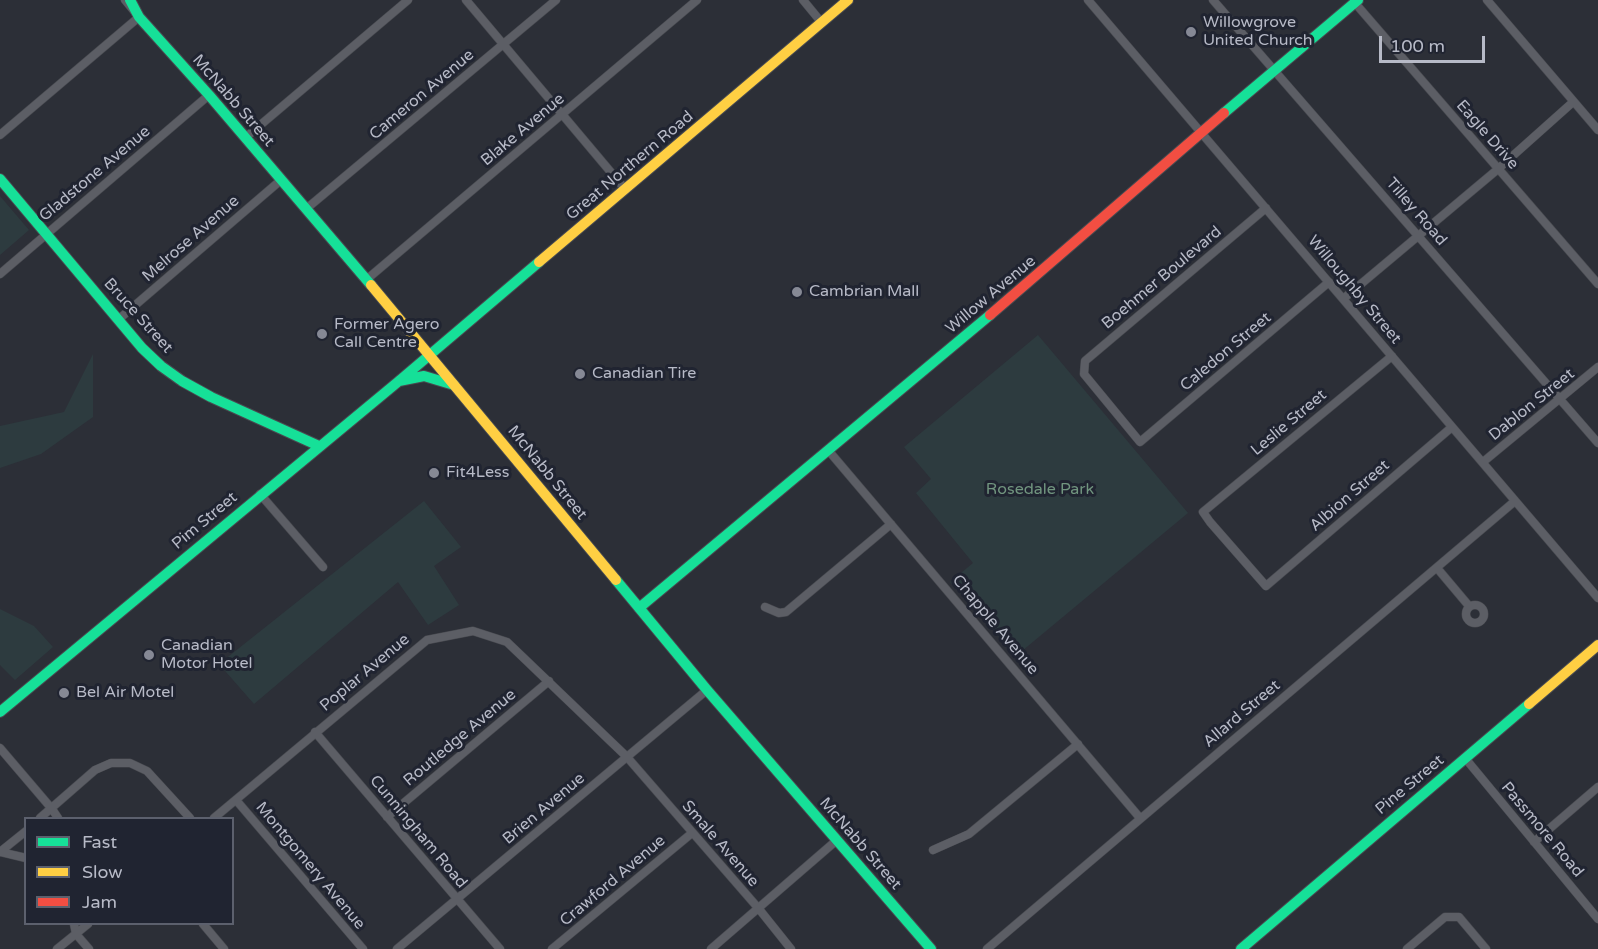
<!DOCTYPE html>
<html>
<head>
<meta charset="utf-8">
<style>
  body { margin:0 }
  #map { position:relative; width:1598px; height:949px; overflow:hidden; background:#2c2f37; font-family:"Varela Round",sans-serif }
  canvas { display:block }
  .legend { position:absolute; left:24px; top:817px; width:210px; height:108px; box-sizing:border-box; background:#202431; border:2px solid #5c606d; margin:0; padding:8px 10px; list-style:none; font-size:18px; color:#b7bac7 }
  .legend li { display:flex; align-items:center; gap:12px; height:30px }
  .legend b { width:30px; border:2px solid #5c606d }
  .scale { position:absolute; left:1379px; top:36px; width:106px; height:27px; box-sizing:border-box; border:3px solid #b7bac7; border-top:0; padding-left:8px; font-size:18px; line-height:21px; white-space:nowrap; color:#b7bac7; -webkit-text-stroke:4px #202431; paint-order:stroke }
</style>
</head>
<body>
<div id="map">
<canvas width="1598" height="949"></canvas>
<ul class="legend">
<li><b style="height:8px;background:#16e098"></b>Fast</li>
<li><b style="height:8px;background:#ffcf43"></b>Slow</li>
<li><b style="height:8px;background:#f24e42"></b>Jam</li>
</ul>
<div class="scale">100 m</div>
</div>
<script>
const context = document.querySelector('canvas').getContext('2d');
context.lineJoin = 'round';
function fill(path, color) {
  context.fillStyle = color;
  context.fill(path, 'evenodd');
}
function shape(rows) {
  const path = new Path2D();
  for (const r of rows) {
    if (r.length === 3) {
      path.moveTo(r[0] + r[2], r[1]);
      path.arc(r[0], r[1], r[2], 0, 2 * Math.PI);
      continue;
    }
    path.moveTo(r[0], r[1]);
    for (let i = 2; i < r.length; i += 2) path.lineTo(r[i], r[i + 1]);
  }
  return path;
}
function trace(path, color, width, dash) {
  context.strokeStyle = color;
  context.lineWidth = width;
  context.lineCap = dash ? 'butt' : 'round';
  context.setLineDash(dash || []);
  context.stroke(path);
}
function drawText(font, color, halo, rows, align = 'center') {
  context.font = font + ' "Varela Round",sans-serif';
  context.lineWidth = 6;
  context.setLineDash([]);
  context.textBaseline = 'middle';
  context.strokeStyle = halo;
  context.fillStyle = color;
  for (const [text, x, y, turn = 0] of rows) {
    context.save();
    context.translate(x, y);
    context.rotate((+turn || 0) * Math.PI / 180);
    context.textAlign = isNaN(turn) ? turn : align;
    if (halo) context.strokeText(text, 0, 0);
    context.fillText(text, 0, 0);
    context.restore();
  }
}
fill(shape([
  [0,196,29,230,0,255],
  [1038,335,1188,513,1016,656,950,582,973,563,916,493,931,479,904,447],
  [93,354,93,417,41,454,0,468,0,426,64,412],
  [424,501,461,547,434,566,459,605,428,625,398,582,254,704,219,664],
  [0,609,34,626,53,647,15,680,0,665]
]), '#2d3b3f');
const street = shape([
  [466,0,625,189],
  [803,0,822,23],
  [1088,0,1598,598],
  [1213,0,1598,443],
  [1487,0,1598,130],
  [1355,3,1598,284],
  [0,135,139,17,125,0],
  [245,138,408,0],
  [1266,208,1085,361,1084,374,1140,442,1329,282],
  [306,209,556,0],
  [0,274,209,95],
  [366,280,697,0],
  [1343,299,1498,169,1573,102],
  [119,319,281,180],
  [1392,356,1203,512,1210,522,1266,586,1452,427],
  [828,450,1140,818],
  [1483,462,1598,367],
  [260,494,323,567],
  [1437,568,1469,606],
  [1475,614,9],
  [765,607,779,613,786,612,891,524],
  [315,732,500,949],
  [0,748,52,809,58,818],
  [1465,758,1598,919],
  [236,800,363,949],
  [387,817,549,681],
  [40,818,95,770,111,763,130,763,147,771,190,818],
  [214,818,427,640,473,631,507,642,627,757,759,909,791,949],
  [1534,842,1598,787],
  [933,850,969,834,1078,744],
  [0,852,26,831],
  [0,852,26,858],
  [74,924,76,934,89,949],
  [203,924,224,949],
  [57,949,88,924],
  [397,949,707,690],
  [552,949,692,833],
  [711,949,837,840],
  [987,949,1515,501],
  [1407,949,1445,917,1459,917,1486,949]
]);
const fast = shape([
  [130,0,139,17,209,95,371,285],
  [1224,113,1358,0],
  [0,179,142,348,161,366,182,381,211,397,319,446],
  [399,381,424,376,454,385],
  [616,580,707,690,931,949],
  [639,608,990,315],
  [0,712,399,381,539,262],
  [1241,949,1529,704]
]);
const slow = shape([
  [539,262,848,0],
  [371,285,616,580],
  [1529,704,1598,645]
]);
const jam = shape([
  [990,315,1224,113]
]);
trace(street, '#484a50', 9);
trace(fast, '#484a50', 12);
trace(slow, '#484a50', 12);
trace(jam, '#484a50', 12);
trace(street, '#5c5e65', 8);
trace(fast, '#16e098', 10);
trace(slow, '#ffcf43', 10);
trace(jam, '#f24e42', 10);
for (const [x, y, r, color] of [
  [1191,32,6,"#868995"],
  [797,292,6,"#868995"],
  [322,334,6,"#868995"],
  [580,374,6,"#868995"],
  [434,473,6,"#868995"],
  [149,655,6,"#868995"],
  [64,693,6,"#868995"]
]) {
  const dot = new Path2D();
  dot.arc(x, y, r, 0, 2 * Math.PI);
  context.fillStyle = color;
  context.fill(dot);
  trace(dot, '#202431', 2);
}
drawText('16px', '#b7bac7', '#202431', [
  ["Willowgrove",1203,23],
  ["United Church",1203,41],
  ["Cambrian Mall",809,292],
  ["Former Agero",334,325],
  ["Call Centre",334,343],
  ["Canadian Tire",592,374],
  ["Fit4Less",446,473],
  ["Canadian",161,646],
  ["Motor Hotel",161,664],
  ["Bel Air Motel",76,693]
], 'left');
drawText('16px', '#b7bac7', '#202431', [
  ["Cameron Avenue",422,95,-40],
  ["McNabb Street",233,101,49],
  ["Blake Avenue",523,130,-40],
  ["Eagle Drive",1487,135,49],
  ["Great Northern Road",630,166,-40],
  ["Gladstone Avenue",95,174,-40],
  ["Tilley Road",1416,212,49],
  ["Melrose Avenue",191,239,-41],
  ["Boehmer Boulevard",1162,278,-40],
  ["Willoughby Street",1354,290,50],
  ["Willow Avenue",991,295,-40],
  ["Bruce Street",138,316,48],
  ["Caledon Street",1226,352,-40],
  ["Dablon Street",1532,405,-39],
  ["Leslie Street",1289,423,-40],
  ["McNabb Street",547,473,51],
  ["Albion Street",1350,496,-41],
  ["Pim Street",205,521,-40],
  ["Chapple Avenue",995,625,50],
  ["Poplar Avenue",365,673,-40],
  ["Allard Street",1242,714,-40],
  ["Routledge Avenue",460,738,-40],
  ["Pine Street",1410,785,-40],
  ["Brien Avenue",544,809,-40],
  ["Passmore Road",1542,830,50],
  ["Cunningham Road",418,832,50],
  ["Smale Avenue",720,844,49],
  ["McNabb Street",860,844,49],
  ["Montgomery Avenue",310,866,50],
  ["Crawford Avenue",613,881,-40]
]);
drawText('16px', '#71957f', '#202431', [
  ["Rosedale Park",1040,490]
]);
</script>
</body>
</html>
